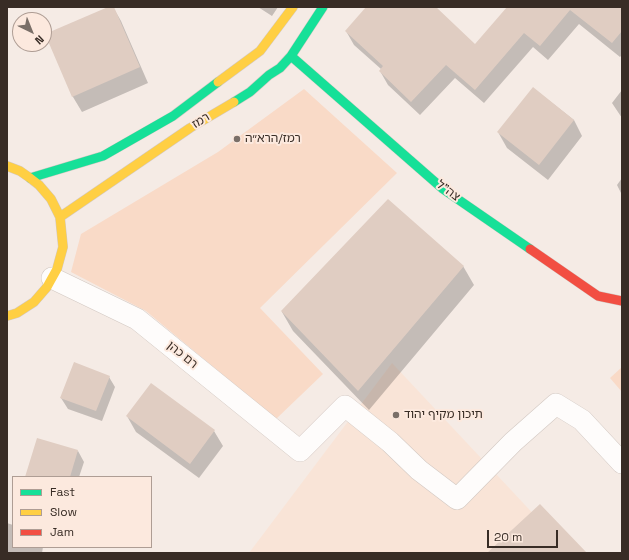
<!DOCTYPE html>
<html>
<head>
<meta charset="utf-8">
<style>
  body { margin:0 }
  #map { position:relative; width:629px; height:560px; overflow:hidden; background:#f5ebe5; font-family:"Space Grotesk",sans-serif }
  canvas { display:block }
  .frame { position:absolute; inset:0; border:8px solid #382c25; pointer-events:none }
  .legend { position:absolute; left:12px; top:476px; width:140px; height:72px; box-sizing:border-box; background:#fce9de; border:1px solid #ae9d94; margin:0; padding:5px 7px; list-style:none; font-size:12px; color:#382c25 }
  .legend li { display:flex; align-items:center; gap:8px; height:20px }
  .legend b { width:20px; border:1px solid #ae9d94 }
  .north { position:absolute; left:12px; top:12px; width:40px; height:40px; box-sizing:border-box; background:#fce9de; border:1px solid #ae9d94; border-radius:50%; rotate:137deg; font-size:11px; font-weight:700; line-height:16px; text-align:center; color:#382c25 }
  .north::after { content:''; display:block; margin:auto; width:14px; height:18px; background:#7a6f68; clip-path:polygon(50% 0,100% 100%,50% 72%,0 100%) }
  .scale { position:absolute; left:487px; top:530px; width:71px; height:18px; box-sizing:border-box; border:2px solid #382c25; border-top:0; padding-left:5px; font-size:12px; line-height:14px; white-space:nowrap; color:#382c25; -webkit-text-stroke:3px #fce9de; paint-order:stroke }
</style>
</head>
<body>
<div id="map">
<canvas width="629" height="560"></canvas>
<div class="frame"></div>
<ul class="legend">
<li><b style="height:5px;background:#16e098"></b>Fast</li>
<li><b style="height:5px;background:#ffcf43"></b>Slow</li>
<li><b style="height:5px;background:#f24e42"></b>Jam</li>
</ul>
<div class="north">N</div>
<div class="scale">20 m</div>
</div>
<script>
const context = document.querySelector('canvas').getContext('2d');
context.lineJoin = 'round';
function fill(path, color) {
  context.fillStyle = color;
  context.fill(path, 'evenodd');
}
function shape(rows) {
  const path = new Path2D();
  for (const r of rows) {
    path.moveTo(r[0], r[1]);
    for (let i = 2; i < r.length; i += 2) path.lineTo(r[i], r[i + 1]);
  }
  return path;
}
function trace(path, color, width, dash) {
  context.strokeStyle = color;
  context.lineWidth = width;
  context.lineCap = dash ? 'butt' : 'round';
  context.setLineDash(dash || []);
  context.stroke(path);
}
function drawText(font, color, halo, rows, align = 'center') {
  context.font = font + ' "Space Grotesk","Noto Sans Hebrew",sans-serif';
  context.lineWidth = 4;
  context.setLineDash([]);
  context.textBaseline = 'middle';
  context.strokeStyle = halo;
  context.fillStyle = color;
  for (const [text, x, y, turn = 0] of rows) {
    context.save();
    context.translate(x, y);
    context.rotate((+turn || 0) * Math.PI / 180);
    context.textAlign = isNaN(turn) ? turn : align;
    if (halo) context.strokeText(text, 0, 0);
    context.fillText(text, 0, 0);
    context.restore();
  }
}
fill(shape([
  [392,363,570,553,249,553]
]), '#f9e4d7');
fill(shape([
  [304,89,397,173,260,308,323,374,276,419,146,311,71,272,81,234,218,152],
  [622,367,622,392,610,378]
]), '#f9dac7');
fill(shape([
  [110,7,113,7,121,21,148,83,82,112,73,97,46,35],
  [258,7,278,7,272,16],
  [367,7,428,7,475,45,508,7,622,7,622,55,620,57,579,24,548,60,533,47,484,103,455,78,420,115,388,85,380,71,381,69,354,45,346,31],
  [533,88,574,120,582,136,548,180,507,148,498,132],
  [622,90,622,118,612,103],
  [622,178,622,195,617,185],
  [463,266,474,285,369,410,293,331,282,312],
  [109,377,115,387,102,421,68,409,61,398],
  [127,416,214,431,223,446,199,478,136,432],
  [78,451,84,462,79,477,26,477],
  [7,523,13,525,13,547,43,547,42,553,7,553]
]), '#0003');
fill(shape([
  [108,7,114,7,140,67,72,97,45,34],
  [366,7,436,7,475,44,507,7,622,7,622,31,612,43,570,10,540,46,524,33,475,90,446,65,411,102,379,71,383,66,345,31],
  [533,87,574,120,539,165,497,132],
  [388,199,464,266,358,391,281,311],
  [74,362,110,376,96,411,60,398],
  [151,383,215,430,190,464,126,416],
  [37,438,78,450,70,477,25,477],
  [540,504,587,553,487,553]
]), '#e0cdc2');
const street = shape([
  [52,278,137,319,300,451,345,406,390,442,419,470,457,499,513,442,556,404,582,420,622,463]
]);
const fast = shape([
  [291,56,443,189,530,249],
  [234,102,250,92,269,75,280,68,291,56,323,7],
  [30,178,103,156,173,116,218,82]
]);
const slow = shape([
  [218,82,260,51,293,7],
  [7,166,20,171,30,178,39,185,51,199,60,217,63,247,57,269,47,287,34,302,17,313,7,316],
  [60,217,190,128,234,102]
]);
const jam = shape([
  [530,249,598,296,622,301]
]);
trace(street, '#d2c8c2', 22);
trace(fast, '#d2c8c2', 10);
trace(slow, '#d2c8c2', 10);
trace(jam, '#d2c8c2', 10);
trace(street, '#fefcfb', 21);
trace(fast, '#16e098', 9);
trace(slow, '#ffcf43', 9);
trace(jam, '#f24e42', 9);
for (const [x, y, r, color] of [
  [237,139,4,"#7a6f68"],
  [396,415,4,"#7a6f68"]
]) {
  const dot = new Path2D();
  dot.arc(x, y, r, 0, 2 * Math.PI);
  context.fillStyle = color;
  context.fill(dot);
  trace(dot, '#fce9de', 1.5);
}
drawText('12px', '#382c25', '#fce9de', [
  ["רמז",201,121,-31],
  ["צה\"ל",448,191,37],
  ["רם כהן",182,355,39]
]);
drawText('12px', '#382c25', '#fce9de', [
  ["רמז/הרא״ה",245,139],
  ["תיכון מקיף יהוד",404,415]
], 'left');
</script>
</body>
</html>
